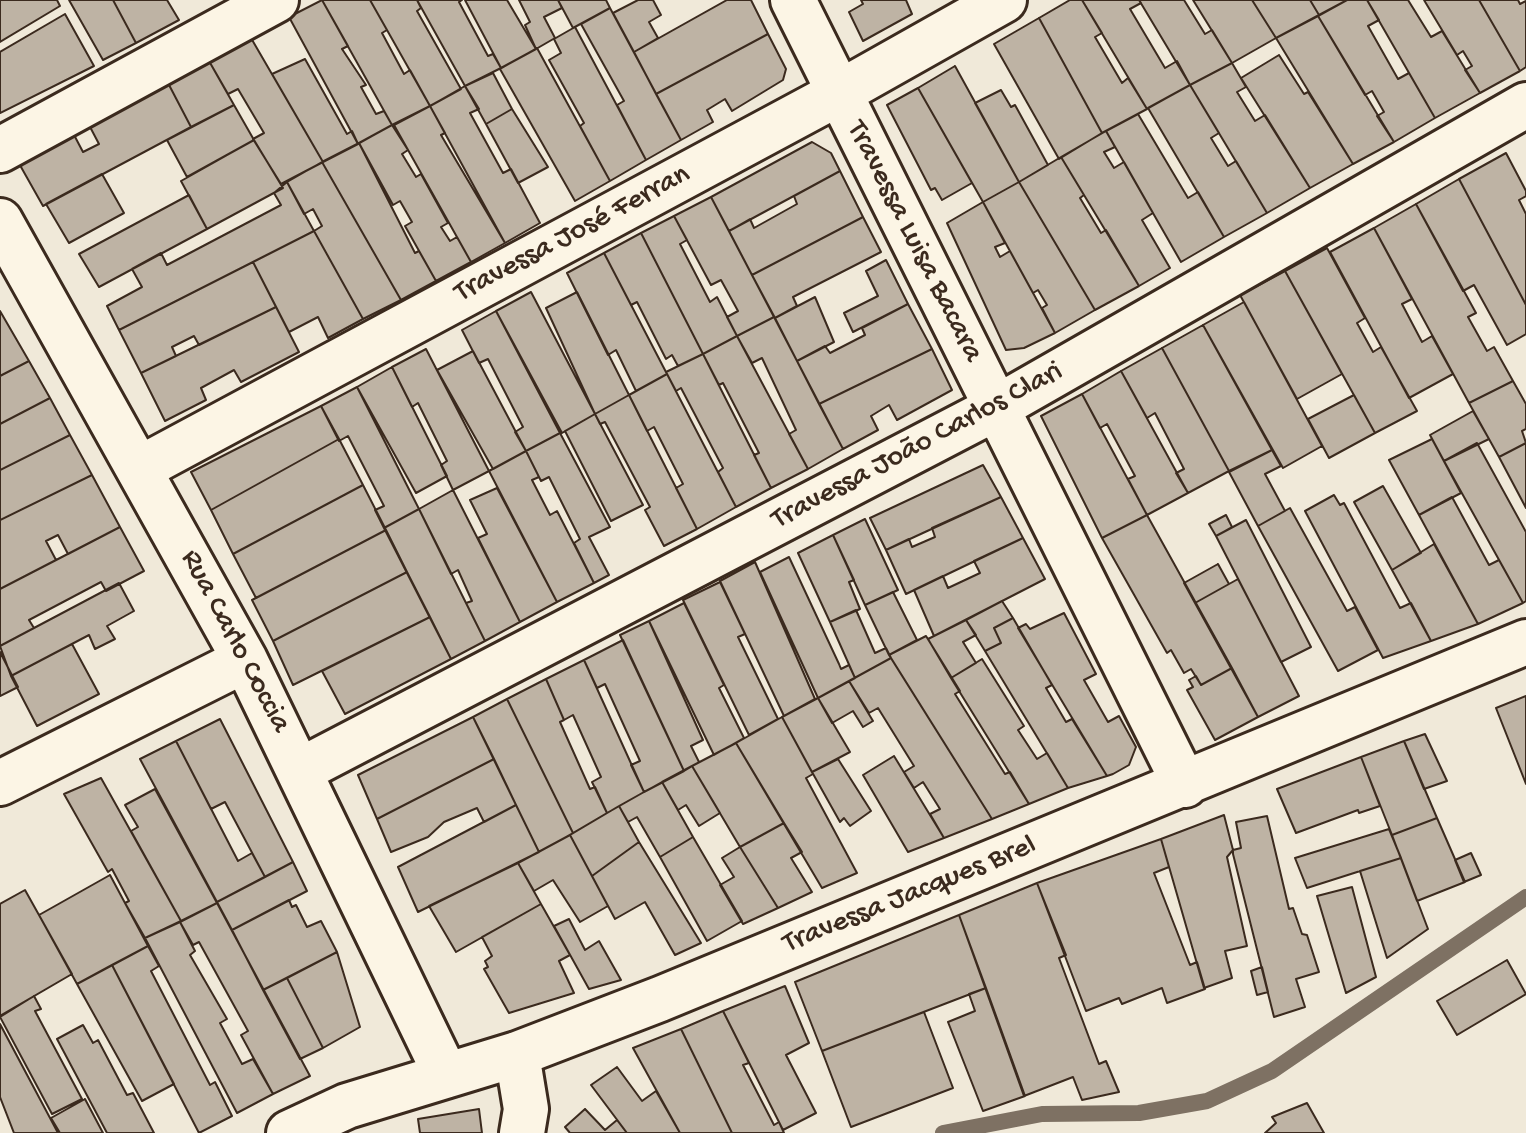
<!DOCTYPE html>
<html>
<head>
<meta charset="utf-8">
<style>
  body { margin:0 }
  canvas { display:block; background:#f0e9d9 }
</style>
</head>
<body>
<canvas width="1526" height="1133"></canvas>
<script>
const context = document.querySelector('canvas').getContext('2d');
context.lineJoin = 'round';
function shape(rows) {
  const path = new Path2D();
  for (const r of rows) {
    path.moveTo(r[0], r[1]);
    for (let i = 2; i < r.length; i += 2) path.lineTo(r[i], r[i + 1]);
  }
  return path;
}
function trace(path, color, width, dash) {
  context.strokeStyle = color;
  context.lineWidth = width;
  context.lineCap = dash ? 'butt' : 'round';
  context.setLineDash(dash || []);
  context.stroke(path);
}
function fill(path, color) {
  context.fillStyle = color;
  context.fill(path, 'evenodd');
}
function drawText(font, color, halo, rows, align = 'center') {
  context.font = font + ' "Gochi Hand",sans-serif';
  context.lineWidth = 8;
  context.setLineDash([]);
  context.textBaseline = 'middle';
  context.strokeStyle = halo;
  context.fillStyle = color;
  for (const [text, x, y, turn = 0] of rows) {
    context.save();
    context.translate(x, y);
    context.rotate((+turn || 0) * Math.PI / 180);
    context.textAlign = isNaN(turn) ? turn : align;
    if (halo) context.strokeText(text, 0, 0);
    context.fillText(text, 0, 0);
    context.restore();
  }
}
trace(shape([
  [943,1133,1042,1114,1139,1113,1207,1101,1272,1071,1526,897]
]), '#7e7163', 16);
const building = shape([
  [0,0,57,0,60,6,0,42,0,0],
  [69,0,113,0,136,43,103,60,69,0],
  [113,0,167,0,179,20,136,43,113,0],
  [322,0,348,46,342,49,366,85,361,87,376,114,384,111,392,125,358,144,289,17,322,0],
  [322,0,370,0,387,30,382,33,404,74,410,70,430,106,392,125,322,0],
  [370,0,417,0,421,8,417,11,461,89,430,106,370,0],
  [417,0,462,0,459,2,488,56,493,54,501,68,465,86,417,0],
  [465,0,507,0,536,49,501,68,465,0],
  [519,0,558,0,562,8,544,17,555,38,536,49,525,25,530,22,519,0],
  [558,0,606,0,610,8,573,28,558,0],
  [638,0,653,0,661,15,649,22,658,38,634,52,613,13,638,0],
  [727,0,751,0,768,34,656,94,634,52,727,0],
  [861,0,906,0,912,14,863,41,849,12,863,4,861,0],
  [1070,0,1082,0,1102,33,1095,37,1122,83,1128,78,1147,109,1102,133,1039,18,1070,0],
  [1082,0,1139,0,1141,3,1130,9,1165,68,1177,61,1190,85,1147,109,1082,0],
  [1139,0,1184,0,1205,34,1212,30,1232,63,1190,85,1139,0],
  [1193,0,1252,0,1276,38,1232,63,1193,0],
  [1252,0,1310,0,1319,15,1276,38,1252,0],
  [1310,0,1347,0,1319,15,1310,0],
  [1347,0,1367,0,1379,20,1368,26,1398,79,1409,73,1435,118,1394,142,1377,116,1384,112,1372,91,1365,95,1318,16,1347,0],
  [1367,0,1408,0,1431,37,1442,31,1480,93,1435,118,1367,0],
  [1424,0,1479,0,1520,71,1480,93,1465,70,1472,66,1463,51,1457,55,1424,0],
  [1479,0,1518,0,1520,4,1526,1,1526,67,1520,71,1479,0],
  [610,8,681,140,646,160,617,105,624,101,581,24,610,8],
  [65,14,94,66,0,113,0,52,65,14],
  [1318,16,1394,142,1353,164,1276,38,1318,16],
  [1039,18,1102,133,1059,159,994,44,1039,18],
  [575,27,646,160,610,181,580,126,584,123,549,60,561,53,554,39,575,27],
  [768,34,786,69,783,80,732,111,725,99,707,110,713,122,681,140,656,94,768,34],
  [251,38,323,162,281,184,253,139,264,133,238,89,228,94,209,61,251,38],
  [537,48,610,181,575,201,500,69,537,48],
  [1279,55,1304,94,1308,92,1353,164,1310,188,1241,78,1279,55],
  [305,59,347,134,352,131,358,144,323,162,272,74,305,59],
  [209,61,234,105,191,127,168,83,209,61],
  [1232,63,1246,87,1237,92,1255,121,1265,115,1310,188,1267,213,1190,85,1232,63],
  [955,66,1019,182,983,202,918,88,955,66],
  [493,73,512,109,486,124,465,86,493,73],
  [168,83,191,127,43,206,21,167,24,159,73,133,83,152,99,144,89,125,168,83],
  [1190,85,1219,133,1211,138,1228,166,1236,161,1267,213,1224,237,1148,108,1190,85],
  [465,86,479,109,470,113,503,173,511,169,540,223,505,243,430,106,465,86],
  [918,88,972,183,942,200,935,188,931,190,887,105,918,88],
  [1001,90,1011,107,1015,105,1048,165,1019,182,975,103,1001,90],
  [234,105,254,140,187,177,167,140,234,105],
  [430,106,445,133,441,135,505,243,471,262,394,125,430,106],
  [512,109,548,167,518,183,486,124,512,109],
  [1138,114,1188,198,1198,192,1224,237,1181,262,1106,131,1138,114],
  [392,125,408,150,402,154,416,177,421,174,448,223,441,227,450,241,457,237,471,262,436,281,405,226,412,222,400,201,393,205,359,143,392,125],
  [1106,131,1115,147,1104,152,1114,168,1124,162,1153,213,1142,220,1170,268,1139,286,1061,157,1106,131],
  [254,140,283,188,207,229,181,181,254,140],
  [812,142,831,153,840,171,729,231,711,197,812,142],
  [359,143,415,253,419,251,436,281,401,300,322,162,359,143],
  [1506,153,1526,191,1526,196,1519,200,1526,214,1526,305,1459,179,1506,153],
  [1061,157,1084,195,1080,198,1101,233,1106,230,1139,286,1095,310,1019,182,1061,157],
  [322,162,401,300,363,319,314,231,322,226,313,209,304,214,287,182,322,162],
  [840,171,863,217,752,275,729,231,750,219,754,228,797,204,794,196,840,171],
  [102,174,124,213,69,243,46,204,102,174],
  [1459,179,1526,305,1526,334,1507,345,1474,285,1463,291,1416,204,1459,179],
  [287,182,314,231,119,330,107,306,142,287,132,269,161,253,167,265,281,205,274,193,287,182],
  [1019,182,1095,310,1055,333,1042,308,1047,305,1038,290,1033,293,983,202,1019,182],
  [189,195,207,229,99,287,79,254,189,195],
  [711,197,774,317,737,336,727,317,738,311,721,280,711,285,674,216,711,197],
  [983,202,1005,243,995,247,1000,257,1010,251,1055,333,1024,348,1006,350,947,223,983,202],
  [1416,204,1476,313,1468,317,1487,351,1494,347,1513,381,1469,403,1374,228,1416,204],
  [674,216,687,240,680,244,710,302,717,297,737,336,703,354,641,233,674,216],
  [863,217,881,252,793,297,797,306,775,318,752,275,863,217],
  [1374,228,1412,299,1402,304,1422,342,1432,336,1453,374,1409,398,1330,252,1374,228],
  [314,231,363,319,328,338,318,317,289,332,253,262,314,231],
  [641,233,703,354,678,366,672,355,666,359,637,302,631,305,604,253,641,233],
  [1327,248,1365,318,1357,323,1373,352,1381,347,1417,411,1375,433,1285,271,1327,248],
  [604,253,667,374,636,391,616,350,608,355,567,273,604,253],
  [886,260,908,304,853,332,844,313,878,296,866,271,886,260],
  [253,262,276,307,199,345,194,336,172,347,176,356,141,373,119,330,253,262],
  [1285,271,1342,374,1297,399,1240,295,1285,271],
  [531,292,595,414,562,433,496,311,531,292],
  [577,292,629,395,595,414,546,308,577,292],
  [815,297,834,342,797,361,775,318,815,297],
  [1244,302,1322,446,1283,468,1203,325,1244,302],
  [908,304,932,349,819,404,797,361,825,346,830,353,865,335,862,328,908,304],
  [276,307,299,352,241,382,234,370,201,388,206,400,165,421,141,373,276,307],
  [0,311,29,361,0,376,0,311],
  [496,311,560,433,526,451,515,432,523,427,488,359,479,363,462,330,496,311],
  [774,317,843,449,808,469,789,434,796,430,762,358,752,363,737,336,774,317],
  [1203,325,1272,450,1229,471,1162,348,1203,325],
  [737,336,808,469,771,488,754,455,759,453,723,383,719,385,703,354,737,336],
  [1162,348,1229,471,1188,493,1176,473,1184,469,1155,413,1147,418,1121,371,1162,348],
  [426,349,489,471,453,490,441,465,447,461,418,403,412,407,392,367,426,349],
  [932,349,952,390,897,420,889,405,871,416,878,430,843,449,819,404,932,349],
  [473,351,526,451,493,469,437,370,473,351],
  [703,354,771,488,736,507,718,472,723,468,681,388,676,391,666,372,703,354],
  [29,361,50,398,0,424,0,376,29,361],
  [392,367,447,476,416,493,357,387,392,367],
  [1121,371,1188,493,1147,515,1128,479,1135,476,1107,424,1100,428,1082,394,1121,371],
  [667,374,736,507,697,529,676,488,683,484,654,427,647,431,629,395,667,374],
  [1513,381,1526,404,1526,429,1522,431,1526,443,1499,457,1469,403,1513,381],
  [357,387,419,509,384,528,375,510,384,506,348,436,339,441,321,406,357,387],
  [1082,394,1147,515,1102,538,1041,416,1082,394],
  [629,395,697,529,664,546,645,510,650,507,605,422,600,424,595,414,629,395],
  [1354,395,1375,433,1329,458,1308,419,1354,395],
  [50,398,70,435,0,470,0,424,50,398],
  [321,406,339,439,211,510,191,472,321,406],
  [1473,411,1489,439,1444,461,1430,435,1473,411],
  [595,414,643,505,611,521,565,431,595,414],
  [560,433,610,527,589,537,609,575,594,583,574,543,580,539,549,477,541,481,526,451,560,433],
  [70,435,92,475,0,520,0,470,70,435],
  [339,439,363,485,233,554,211,510,339,439],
  [1432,439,1461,493,1419,515,1389,460,1432,439],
  [1477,443,1526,532,1526,601,1523,603,1444,461,1477,443],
  [1526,443,1526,508,1499,457,1526,443],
  [1272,450,1281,466,1265,474,1285,511,1258,526,1229,472,1272,450],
  [526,451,539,477,532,480,550,515,557,511,594,583,557,602,489,471,526,451],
  [983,465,1001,497,886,550,870,518,983,465],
  [92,475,120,527,68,554,58,535,46,541,56,560,0,589,0,520,92,475],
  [363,485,386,530,256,598,233,554,363,485],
  [1383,486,1421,553,1392,570,1354,502,1383,486],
  [497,488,557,602,520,622,478,538,487,534,470,500,497,488],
  [453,490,520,622,485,641,466,603,472,601,458,570,451,574,419,509,453,490],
  [1334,495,1340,505,1344,503,1400,608,1411,603,1431,641,1383,658,1305,511,1334,495],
  [1001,497,1023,538,906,594,886,550,909,539,912,547,935,537,932,528,1001,497],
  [1452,497,1489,565,1499,560,1523,603,1478,624,1419,515,1452,497],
  [1290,508,1347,611,1355,607,1378,650,1338,671,1258,526,1290,508],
  [419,509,485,641,451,659,384,528,419,509],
  [1147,515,1232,668,1201,685,1191,669,1184,673,1171,650,1167,653,1102,538,1147,515],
  [1226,515,1232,527,1216,536,1209,524,1226,515],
  [865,519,898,590,865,605,833,535,865,519],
  [1246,520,1311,647,1281,662,1216,536,1246,520],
  [120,527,144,571,106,591,101,582,29,620,34,628,0,646,0,589,120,527],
  [386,530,407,572,273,641,252,600,386,530],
  [833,535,854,580,849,582,860,609,830,622,798,553,833,535],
  [1023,538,1045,579,934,636,914,590,943,576,948,588,980,573,974,561,1023,538],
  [1434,544,1478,624,1431,641,1392,570,1434,544],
  [789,557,839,664,841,669,849,665,855,678,818,698,760,572,789,557],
  [755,562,815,699,784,716,720,581,755,562],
  [1218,564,1229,584,1195,603,1184,583,1218,564],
  [407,572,430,617,293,685,273,641,407,572],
  [1238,579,1299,696,1258,717,1195,603,1238,579],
  [720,582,745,634,738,637,778,719,749,735,683,600,720,582],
  [119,583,134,611,107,626,115,639,95,649,89,635,11,676,0,646,119,583],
  [893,592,917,640,889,655,865,605,893,592],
  [1002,601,1013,618,994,628,1001,643,985,651,966,620,1002,601],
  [684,603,724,685,719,688,744,738,714,755,649,621,684,603],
  [856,610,875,653,886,648,891,658,855,678,830,622,856,610],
  [1064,613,1096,674,1084,680,1108,722,1119,716,1136,747,1129,765,1113,774,1107,776,1018,628,1026,624,1030,629,1064,613],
  [430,617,451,659,345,714,322,671,430,617],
  [1013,618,1052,685,1046,688,1066,722,1072,719,1107,776,1068,788,985,651,1001,643,994,628,1013,618],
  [966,620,976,635,963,642,976,663,951,678,928,639,966,620],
  [649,621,703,740,691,746,699,762,684,771,620,635,649,621],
  [926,636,960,691,955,694,1005,774,1010,772,1029,804,992,819,889,655,926,636],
  [623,640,684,771,644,792,631,765,640,761,605,684,597,688,584,660,623,640],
  [72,644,99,694,37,726,11,676,72,644],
  [0,652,18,687,0,696,0,652],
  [891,658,992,819,944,838,930,814,940,809,923,782,914,788,904,772,914,766,878,708,869,713,849,681,891,658],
  [982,659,1024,726,1018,730,1037,759,1047,753,1068,788,1029,804,951,678,982,659],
  [584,660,644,792,607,813,592,782,601,777,573,715,564,720,546,679,584,660],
  [1232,668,1258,717,1215,740,1187,690,1193,687,1189,680,1196,676,1201,685,1232,668],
  [546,679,564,720,560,722,590,789,595,787,607,813,573,833,507,699,546,679],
  [849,681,873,721,863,727,853,711,832,723,818,698,849,681],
  [1526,696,1526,784,1496,708,1526,696],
  [818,698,850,752,812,772,782,717,818,698],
  [507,699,573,833,539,852,473,717,507,699],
  [473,717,494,759,377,819,358,775,473,717],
  [782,717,813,774,806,778,857,873,822,888,736,743,782,717],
  [220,719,293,862,265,877,225,802,211,809,176,741,220,719],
  [1425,734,1447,781,1424,789,1404,741,1425,734],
  [176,741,238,861,252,853,265,877,217,902,140,759,176,741],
  [1404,741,1437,818,1392,835,1361,757,1404,741],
  [736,743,784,823,740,847,692,766,736,743],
  [894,756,944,838,908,852,863,775,894,756],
  [1361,757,1380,806,1359,813,1358,810,1296,833,1277,789,1361,757],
  [494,759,516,805,484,822,477,808,444,822,428,837,391,852,377,819,494,759],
  [838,759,871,811,850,826,844,818,840,822,812,772,838,759],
  [692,766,720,813,699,826,686,805,678,810,662,782,692,766],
  [101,778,181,921,145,938,125,903,129,901,112,869,108,872,64,794,101,778],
  [662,782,693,837,660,857,637,817,628,822,619,806,662,782],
  [155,789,217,903,181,921,131,831,138,827,125,805,155,789],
  [516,805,539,852,418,912,398,867,516,805],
  [619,806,639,842,592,876,570,835,619,806],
  [1224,815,1233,850,1227,857,1247,946,1225,951,1232,978,1204,988,1161,839,1224,815],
  [1267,816,1289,909,1293,908,1302,934,1307,935,1319,972,1296,979,1305,1007,1274,1017,1233,854,1233,850,1241,848,1236,822,1267,816],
  [1437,818,1465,882,1417,901,1392,835,1437,818],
  [784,823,802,852,791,858,812,892,778,908,740,847,784,823],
  [1389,829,1401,858,1307,888,1295,858,1389,829],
  [570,835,608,906,580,922,553,880,534,891,518,863,570,835],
  [693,837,742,921,707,941,660,857,693,837],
  [1161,839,1169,867,1154,873,1190,965,1197,962,1205,989,1167,1003,1162,988,1122,1004,1119,998,1086,1011,1037,883,1161,839],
  [639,842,701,943,675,955,645,902,615,919,592,876,639,842],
  [740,847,778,908,743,924,720,885,734,877,722,858,740,847],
  [1471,853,1481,875,1464,882,1455,860,1471,853],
  [1401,858,1428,929,1387,958,1360,871,1401,858],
  [293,862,307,891,232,930,217,902,293,862],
  [518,863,541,904,456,952,429,906,518,863],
  [110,875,148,946,77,984,39,915,110,875],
  [1037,883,1066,955,1059,958,1099,1064,1106,1061,1119,1092,1082,1100,1073,1077,1024,1096,959,915,1037,883],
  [1352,887,1376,977,1346,993,1317,896,1352,887],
  [25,890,72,974,0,1016,0,904,25,890],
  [289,900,292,907,296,905,307,927,321,921,337,952,263,990,232,930,289,900],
  [217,903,310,1076,273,1094,241,1035,248,1031,199,942,193,945,180,922,217,903],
  [541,904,570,955,559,961,574,993,509,1013,484,969,488,967,485,961,492,956,482,937,541,904],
  [959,915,986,988,822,1051,795,982,959,915],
  [569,919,585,950,599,941,621,980,589,989,554,926,569,919],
  [180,922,195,951,190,955,227,1019,220,1023,242,1064,253,1059,273,1094,237,1113,145,938,180,922],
  [148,946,159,966,151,971,210,1085,215,1082,232,1116,199,1133,112,965,148,946],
  [337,952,360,1027,323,1048,287,978,337,952],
  [1507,960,1526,994,1457,1035,1437,1001,1507,960],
  [112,965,174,1084,142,1101,77,984,112,965],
  [1262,967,1268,992,1257,995,1251,971,1262,967],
  [287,978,323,1048,300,1059,263,990,287,978],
  [785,986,809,1043,786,1055,816,1113,783,1130,723,1011,785,986],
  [986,988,1025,1096,983,1111,948,1022,975,1011,969,994,986,988],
  [34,996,41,1009,35,1011,82,1099,52,1114,0,1017,34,996],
  [723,1011,749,1063,743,1065,774,1125,779,1122,784,1133,732,1133,681,1029,723,1011],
  [924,1012,953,1088,851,1127,822,1051,924,1012],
  [0,1024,58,1133,14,1133,0,1097,0,1024],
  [83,1025,93,1043,98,1040,127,1095,133,1093,154,1133,107,1133,57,1039,83,1025],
  [681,1029,732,1133,680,1133,633,1048,681,1029],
  [617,1067,642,1101,656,1091,680,1133,627,1133,591,1085,617,1067],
  [85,1099,103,1133,60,1133,51,1118,85,1099],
  [1307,1103,1324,1133,1265,1133,1276,1123,1272,1117,1307,1103],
  [479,1109,482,1133,420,1133,418,1119,479,1109],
  [585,1109,605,1130,617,1120,627,1133,570,1133,565,1127,585,1109]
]);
fill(building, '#beb3a4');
trace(building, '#3b2a1e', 2);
const street = shape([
  [793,0,1185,785],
  [0,150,276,0],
  [0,221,245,660,446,1075],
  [141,468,839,93,1004,0],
  [301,770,996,408,1526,105],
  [0,783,245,660],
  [517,1054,526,1109,522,1133],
  [289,1133,347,1106,517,1054,660,999,1526,642]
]);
trace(street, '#3b2a1e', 50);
trace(street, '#fcf5e5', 44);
drawText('30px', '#3b2a1e', '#fcf5e5', [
  ["Travessa José Ferran",573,235,-28],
  ["Travessa Luisa Bacara",913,242,63],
  ["Travessa João Carlos Clari",918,447,-28],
  ["Rua Carlo Coccia",234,642,62],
  ["Travessa Jacques Brel",910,896,-22]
]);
</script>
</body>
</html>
